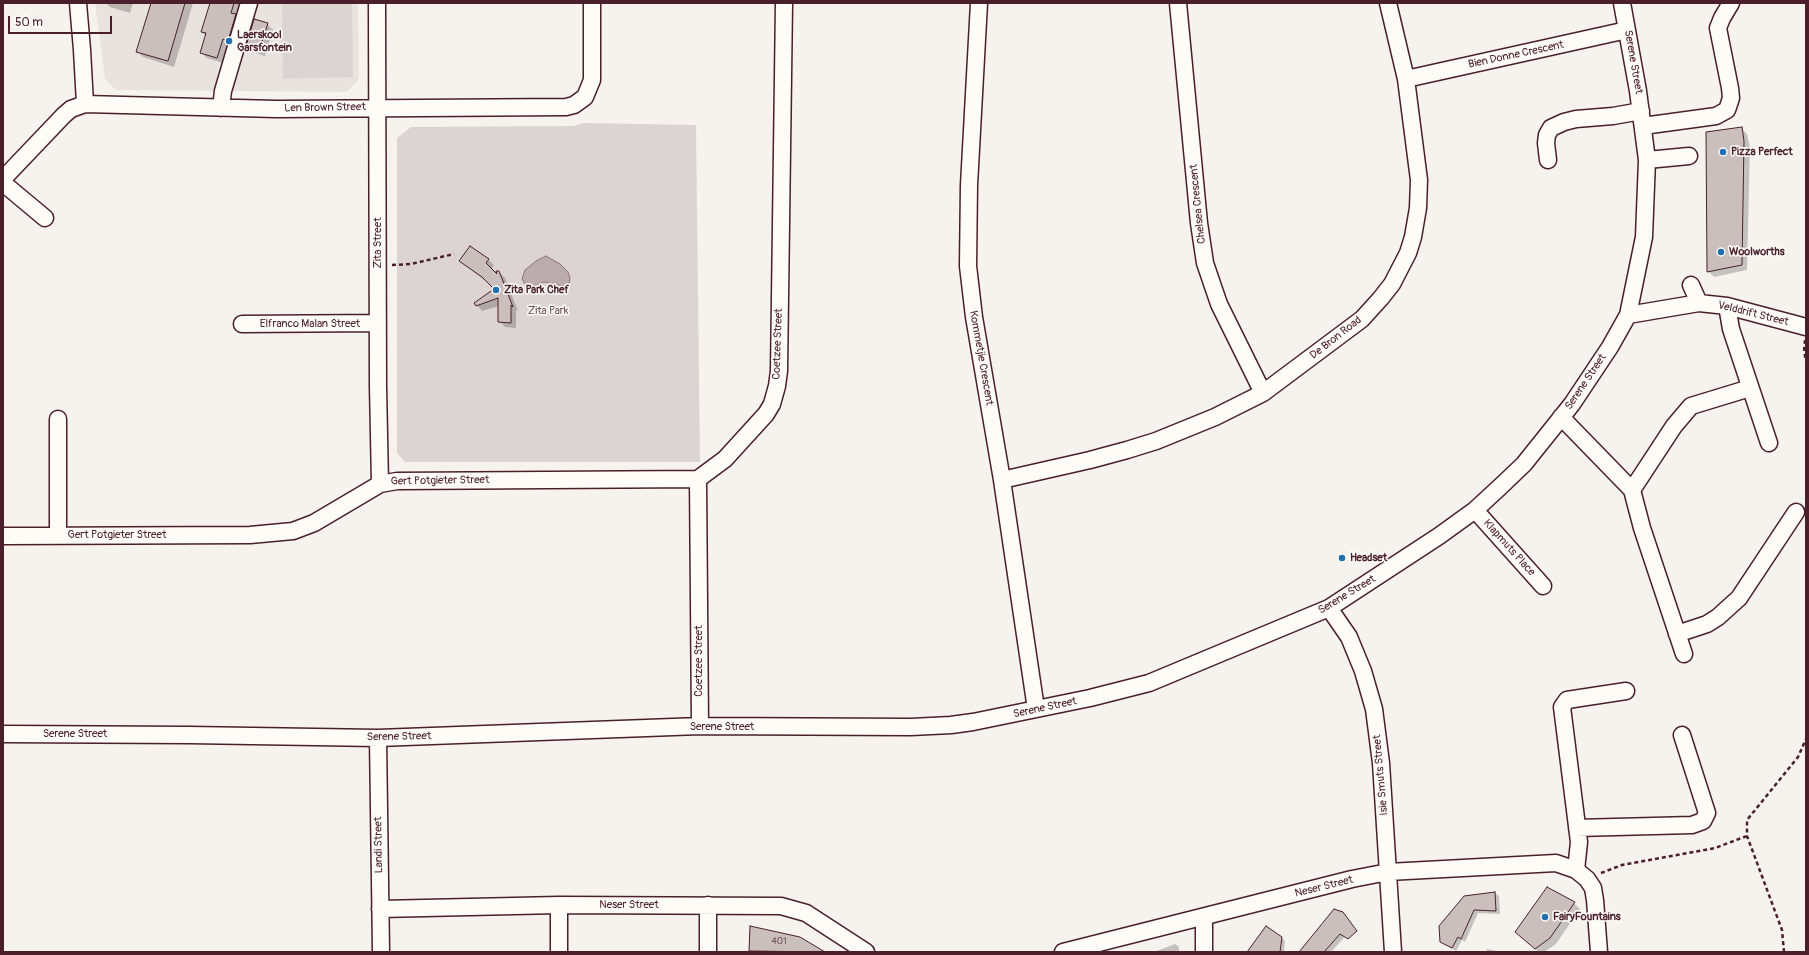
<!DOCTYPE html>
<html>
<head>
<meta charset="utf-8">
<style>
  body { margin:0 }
  #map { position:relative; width:1809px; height:955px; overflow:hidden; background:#f6f3ef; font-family:Pangolin,sans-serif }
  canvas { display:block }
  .frame { position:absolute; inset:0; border:4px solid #4a1f2b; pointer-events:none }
  .scale { position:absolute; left:8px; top:16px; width:104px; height:18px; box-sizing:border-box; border:2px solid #4a1f2b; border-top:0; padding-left:5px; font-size:12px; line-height:14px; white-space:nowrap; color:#4a1f2b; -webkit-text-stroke:3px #fdfcf7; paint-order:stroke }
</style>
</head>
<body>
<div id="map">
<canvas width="1809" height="955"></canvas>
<div class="frame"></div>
<div class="scale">50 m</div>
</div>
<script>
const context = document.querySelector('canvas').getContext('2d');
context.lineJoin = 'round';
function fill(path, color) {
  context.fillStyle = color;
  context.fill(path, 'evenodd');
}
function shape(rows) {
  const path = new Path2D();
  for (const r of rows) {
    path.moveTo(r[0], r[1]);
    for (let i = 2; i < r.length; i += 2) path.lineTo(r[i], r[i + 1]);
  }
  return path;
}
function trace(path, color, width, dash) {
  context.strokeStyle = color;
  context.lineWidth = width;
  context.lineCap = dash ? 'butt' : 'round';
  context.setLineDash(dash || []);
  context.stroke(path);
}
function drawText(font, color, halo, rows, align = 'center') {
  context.font = font + ' Pangolin,sans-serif';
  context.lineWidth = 3;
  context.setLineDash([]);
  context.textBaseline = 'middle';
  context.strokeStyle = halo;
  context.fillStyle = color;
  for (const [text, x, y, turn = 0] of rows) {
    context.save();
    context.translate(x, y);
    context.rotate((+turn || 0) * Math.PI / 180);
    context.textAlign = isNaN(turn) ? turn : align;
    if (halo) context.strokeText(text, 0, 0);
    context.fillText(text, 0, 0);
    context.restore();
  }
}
fill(shape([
  [95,3,358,3,359,79,347,92,116,90,105,79]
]), '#e9e3e0');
fill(shape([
  [282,3,352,3,353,77,283,79],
  [584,123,696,125,700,462,405,462,397,453,397,138,411,127,574,126]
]), '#dcd4d2');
const water = shape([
  [546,256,560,264,568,272,570,278,569,284,562,286,544,282,528,289,522,279,525,270,536,261,546,256]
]);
fill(water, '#bbabac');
trace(water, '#8e7378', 1);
fill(shape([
  [106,3,133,3,130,13,110,7],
  [152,3,193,3,174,67,143,57,137,51],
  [211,3,241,3,223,63,207,58,201,52,206,36,202,32],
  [267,24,273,30,265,56,253,52,247,46],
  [1741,128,1747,134,1750,147,1747,270,1714,277,1708,271],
  [488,260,494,265,491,270,498,277,499,272,505,278,518,311,516,310,516,328,505,327,499,321,499,306,482,311,477,305,496,289,460,261],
  [1495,893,1499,896,1500,914,1478,913,1465,942,1462,940,1456,951,1441,942,1440,927],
  [1574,903,1580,909,1556,944,1544,952,1539,952,1522,938],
  [1342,912,1354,927,1331,952,1306,952],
  [1281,937,1285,941,1284,952,1248,952],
  [1175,944,1179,947,1179,952,1154,952],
  [1487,949,1503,952,1504,952,1486,952],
  [750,951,821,952,751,952]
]), '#0003');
const building = shape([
  [151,3,185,3,168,61,136,52,151,3],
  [210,3,234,3,231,13,236,14,228,41,223,39,217,58,200,53,206,33,201,32,210,3],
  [254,19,268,23,259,51,246,46,254,19],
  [1742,127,1744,141,1742,265,1707,272,1706,132,1742,127],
  [470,246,489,259,486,263,497,274,496,271,499,271,513,307,511,305,511,323,498,322,498,298,476,306,474,303,494,289,482,277,459,261,470,246],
  [1547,887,1575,902,1550,938,1535,949,1515,932,1547,887],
  [1495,892,1496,911,1474,910,1461,939,1458,937,1452,948,1440,942,1439,926,1464,896,1495,892],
  [1334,909,1343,912,1357,931,1348,939,1340,934,1324,952,1299,952,1334,909],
  [750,926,800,937,825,952,749,951,750,926],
  [1266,926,1282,937,1280,952,1247,952,1266,926]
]);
fill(building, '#cbbfbe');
trace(building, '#4a1f2b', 1);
const minor = shape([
  [78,3,82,50,85,104],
  [377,3,378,386,380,484],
  [979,3,969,185,968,266,974,317,1002,480,1036,709],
  [1178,3,1199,223,1205,263,1219,304,1263,393],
  [1406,79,1627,30],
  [221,108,223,91,249,3],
  [1643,126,1716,116,1727,110,1731,98,1730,88,1718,28,1722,18,1731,3],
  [1548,160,1546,143,1547,135,1551,128,1564,122,1576,119,1613,116,1641,111],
  [1647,160,1689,156],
  [3,179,64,115,71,109,85,104,276,109,566,107,574,105,585,97,592,80,592,3],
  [3,183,45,218],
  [1691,285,1699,303],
  [1727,306,1731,329,1769,443],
  [1628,315,1699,303,1727,306,1806,327],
  [242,324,378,323],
  [1561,417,1632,490,1642,528,1684,654],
  [698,479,725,459,766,414,772,404,777,386,779,371,784,3],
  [698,479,700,726],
  [1002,480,1090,460,1127,450,1156,441,1215,417,1263,393,1362,319,1381,298,1392,284,1408,253,1413,237,1418,208,1419,180,1406,79,1388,3],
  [1632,490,1674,426,1691,406,1750,388],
  [1475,510,1543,586],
  [58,535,58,419],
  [3,536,250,535,293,531,314,523,380,484,397,481,698,479],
  [1329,608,1349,637,1363,671,1374,709,1381,763,1393,952],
  [1677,634,1707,624,1718,617,1739,598,1796,512],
  [3,734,189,735,378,738,700,726,911,727,951,725,973,722,1090,698,1149,683,1329,608,1439,536,1475,510,1501,486,1524,464,1572,404,1610,347,1628,315,1644,237,1647,160,1638,91,1622,3],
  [378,738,381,952],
  [1577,828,1692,825,1703,821,1707,813,1682,735],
  [1576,870,1579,842,1562,707,1567,700,1626,691],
  [559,905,559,952],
  [708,905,708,952],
  [380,909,559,905,781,906,806,913,866,952],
  [1204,918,1204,952],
  [1063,952,1352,879,1388,872,1556,863,1576,870,1587,879,1593,888,1595,900,1599,952]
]);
trace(minor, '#4a1f2b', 19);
trace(shape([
  [392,265,411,264,454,254],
  [1805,340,1804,351,1806,361],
  [1601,873,1622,865,1715,848,1747,836],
  [1784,952,1782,930,1747,836,1747,820,1798,757,1806,739]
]), '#4a1f2b', 2.5, [4, 3]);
trace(minor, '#fdfcf7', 16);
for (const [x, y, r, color] of [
  [229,41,4,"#1f6fb2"],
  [1723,152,4,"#1f6fb2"],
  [1721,252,4,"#1f6fb2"],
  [496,290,4,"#1f6fb2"],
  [1342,558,4,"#1f6fb2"],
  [1545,917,4,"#1f6fb2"]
]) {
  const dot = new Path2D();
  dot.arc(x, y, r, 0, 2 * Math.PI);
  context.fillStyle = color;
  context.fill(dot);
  trace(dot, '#fdfcf7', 1.5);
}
drawText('9px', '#6a4750', null, [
  ["401",779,942]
]);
drawText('bold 11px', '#4a1f2b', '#fdfcf7', [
  ["Laerskool",237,35],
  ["Garsfontein",237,48],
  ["Pizza Perfect",1731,152],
  ["Woolworths",1729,252],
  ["Zita Park Chef",504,290],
  ["Headset",1350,558],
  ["FairyFountains",1553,917]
], 'left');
drawText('11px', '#4a1f2b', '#fdfcf7', [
  ["Bien Donne Crescent",1516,55,-12],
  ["Serene Street",1633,62,80],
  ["Len Brown Street",325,108,-1],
  ["Chelsea Crescent",1198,204,-96],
  ["Zita Street",378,243,-90],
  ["Velddrift Street",1753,314,14],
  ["Elfranco Malan Street",310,324],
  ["De Bron Road",1336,338,-38],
  ["Coetzee Street",778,344,-88],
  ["Kommetjie Crescent",981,358,80],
  ["Serene Street",1586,382,-56],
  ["Gert Potgieter Street",440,481,-1],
  ["Gert Potgieter Street",117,535],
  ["Klapmuts Place",1509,548,48],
  ["Serene Street",1347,595,-31],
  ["Coetzee Street",699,661,-90],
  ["Serene Street",1045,708,-12],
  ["Serene Street",722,727],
  ["Serene Street",75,734],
  ["Serene Street",399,737,-1],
  ["Isie Smuts Street",1381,775,-95],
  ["Landi Street",379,845,-91],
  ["Neser Street",1324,887,-14],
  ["Neser Street",629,905]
]);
drawText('11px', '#6e4c55', '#fdfcf7', [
  ["Zita Park",548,311]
]);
</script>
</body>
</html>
